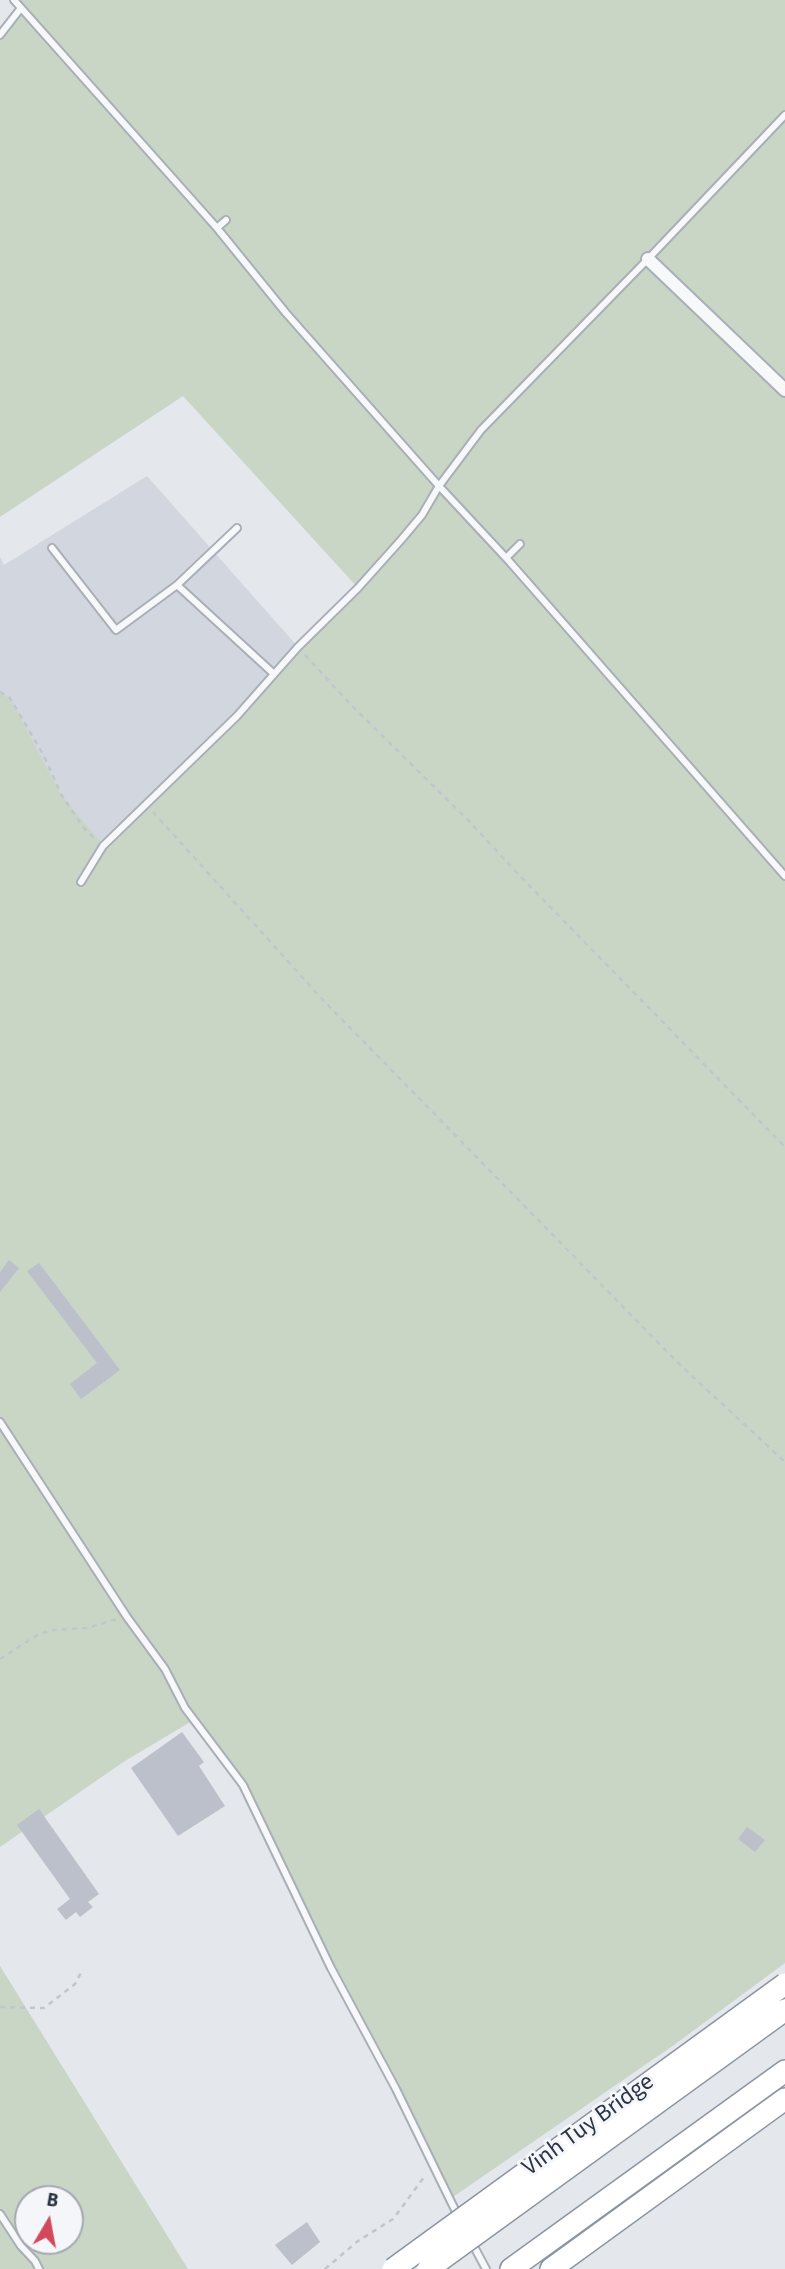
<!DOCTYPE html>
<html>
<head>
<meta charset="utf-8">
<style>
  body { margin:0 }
  #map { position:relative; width:785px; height:2269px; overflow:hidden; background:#e4e7ec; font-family:"Source Sans 3",sans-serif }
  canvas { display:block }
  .north { position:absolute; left:14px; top:2185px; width:70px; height:70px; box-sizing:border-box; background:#f4f6f9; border:2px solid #a4a8b1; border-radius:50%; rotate:10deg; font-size:19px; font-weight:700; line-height:28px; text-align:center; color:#2b3445 }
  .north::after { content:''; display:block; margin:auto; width:24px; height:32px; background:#d1495b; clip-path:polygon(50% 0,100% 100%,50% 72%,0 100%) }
</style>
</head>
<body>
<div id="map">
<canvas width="785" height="2269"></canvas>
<div class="north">B</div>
</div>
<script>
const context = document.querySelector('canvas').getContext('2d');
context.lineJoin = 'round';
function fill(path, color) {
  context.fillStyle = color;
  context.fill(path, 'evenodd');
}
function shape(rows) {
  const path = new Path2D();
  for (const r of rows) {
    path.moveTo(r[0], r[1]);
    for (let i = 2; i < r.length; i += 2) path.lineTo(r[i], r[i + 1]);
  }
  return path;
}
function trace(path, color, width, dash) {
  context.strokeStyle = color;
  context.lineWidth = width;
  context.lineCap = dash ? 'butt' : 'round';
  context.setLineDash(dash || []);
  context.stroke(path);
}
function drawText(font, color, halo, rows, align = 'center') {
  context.font = font + ' "Source Sans 3",sans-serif';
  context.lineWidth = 6;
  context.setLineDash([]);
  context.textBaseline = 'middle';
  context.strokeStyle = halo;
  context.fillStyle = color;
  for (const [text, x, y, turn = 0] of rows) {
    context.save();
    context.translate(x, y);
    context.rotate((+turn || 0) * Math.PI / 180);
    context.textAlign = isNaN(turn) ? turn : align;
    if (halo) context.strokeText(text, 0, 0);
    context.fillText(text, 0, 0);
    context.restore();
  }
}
fill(shape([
  [147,476,298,647,103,846,61,794,10,699,0,694,0,557,4,565]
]), '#d2d6de');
fill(shape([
  [14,0,785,0,785,1963,674,2045,450,2199,243,1785,197,1718,125,1761,0,1847,0,694,10,698,61,794,103,845,147,805,358,588,183,396,0,517,0,35,21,9],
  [0,1966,188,2269,0,2269],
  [28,2199,70,2199,70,2241,28,2241]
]), '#c9d6c5');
fill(shape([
  [9,1260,19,1268,0,1292,0,1272],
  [39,1263,120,1370,81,1399,70,1384,97,1363,27,1271],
  [182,1732,204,1762,199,1766,225,1806,178,1836,131,1768],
  [39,1809,99,1894,88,1902,93,1907,80,1917,76,1912,66,1920,57,1909,70,1899,17,1825],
  [747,1827,765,1840,755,1852,738,1839],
  [307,2222,320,2242,292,2265,275,2245]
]), '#bbc0ca');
const service = shape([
  [14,0,217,228,286,313,439,486,508,560,785,876],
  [0,35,21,8],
  [217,228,226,220],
  [52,548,116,630,177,585,237,528],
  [506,558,520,544],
  [177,585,274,674],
  [81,882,103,846,237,716,298,647,358,588,401,540,422,515,439,486,481,430,648,259,785,115],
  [0,1422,127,1617,165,1669,185,1708,243,1785,331,1968,396,2089,458,2216],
  [0,2214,21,2246,35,2261,39,2269],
  [471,2241,486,2269]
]);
const minor = shape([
  [648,259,785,390]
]);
const trunk = shape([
  [511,2269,785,2071],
  [551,2269,785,2099]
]);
trace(service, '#a9aeb7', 10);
trace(minor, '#a9aeb7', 16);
trace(trunk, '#8b94a3', 24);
trace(shape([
  [305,655,352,706,467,819,518,874,785,1147],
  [0,692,10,698,44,756,61,794,83,827,95,839],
  [153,812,322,999,677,1362,785,1462],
  [0,1659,39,1634,52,1630,87,1628,117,1619],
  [0,2007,44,2008,75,1984,83,1969],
  [325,2269,358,2241,393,2219,425,2176]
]), '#c2c5cb', 2.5, [5, 5]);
trace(service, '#f7f8fa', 6);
trace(minor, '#f7f8fa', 12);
trace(trunk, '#fff', 21);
const trunkBridge = shape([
  [393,2269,785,1984],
  [428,2269,785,2010]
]);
trace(trunkBridge, '#8b94a3', 24, []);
trace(trunkBridge, '#fff', 21);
drawText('24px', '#2b3445', '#f4f6f9', [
  ["Vinh Tuy Bridge",589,2126,-36]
]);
</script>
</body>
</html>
